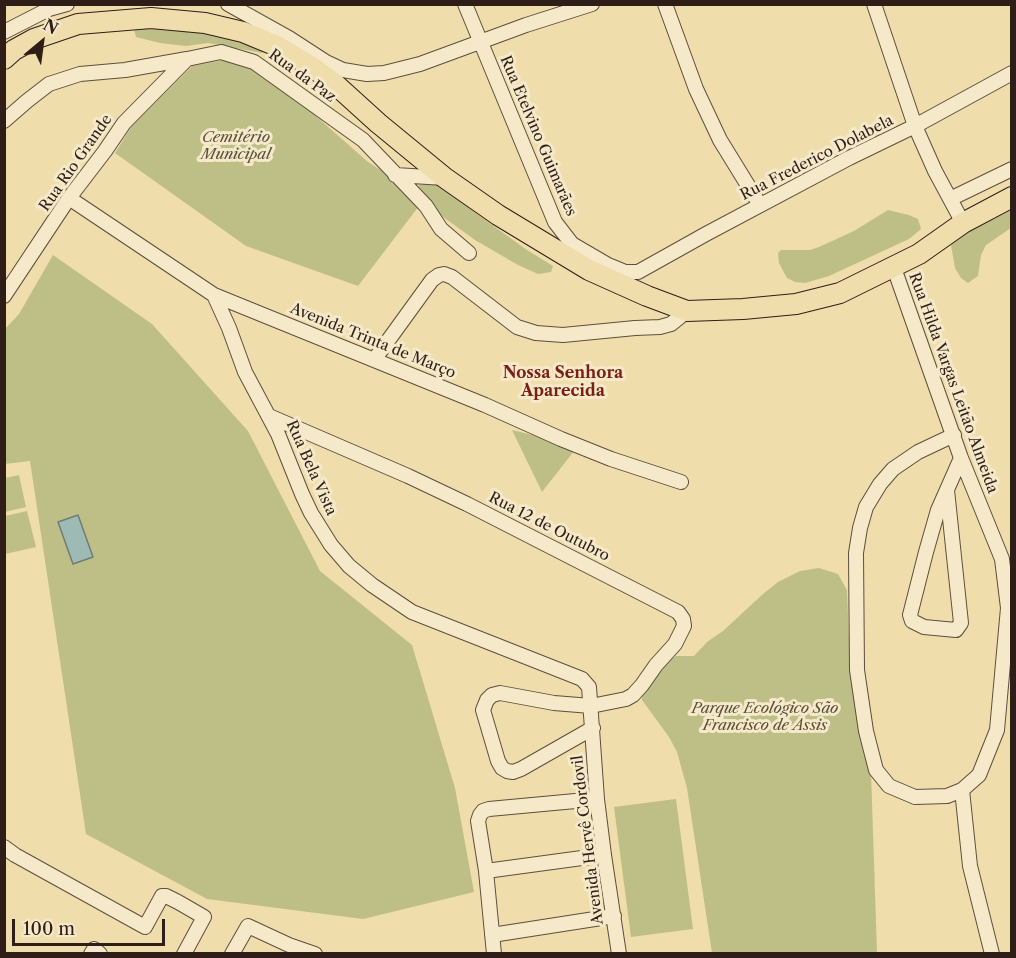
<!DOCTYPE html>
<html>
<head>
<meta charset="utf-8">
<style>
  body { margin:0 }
  #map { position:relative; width:1016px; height:958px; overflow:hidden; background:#f0ddac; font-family:"Libre Caslon Text",serif }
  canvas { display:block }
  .frame { position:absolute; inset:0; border:6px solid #2e1e17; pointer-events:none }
  .north { position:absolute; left:12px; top:12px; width:60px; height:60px; -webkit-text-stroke:4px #f5e9c9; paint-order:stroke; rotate:29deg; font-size:16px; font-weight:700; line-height:24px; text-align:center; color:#2e1e17 }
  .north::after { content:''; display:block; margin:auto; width:21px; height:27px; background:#2e1e17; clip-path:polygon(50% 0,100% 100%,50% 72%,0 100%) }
  .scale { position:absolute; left:12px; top:919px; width:153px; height:27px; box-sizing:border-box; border:3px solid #2e1e17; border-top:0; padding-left:8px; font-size:18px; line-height:21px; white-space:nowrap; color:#2e1e17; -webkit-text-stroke:4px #f5e9c9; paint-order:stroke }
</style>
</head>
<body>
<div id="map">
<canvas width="1016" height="958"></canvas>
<div class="frame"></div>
<div class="north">N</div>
<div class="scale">100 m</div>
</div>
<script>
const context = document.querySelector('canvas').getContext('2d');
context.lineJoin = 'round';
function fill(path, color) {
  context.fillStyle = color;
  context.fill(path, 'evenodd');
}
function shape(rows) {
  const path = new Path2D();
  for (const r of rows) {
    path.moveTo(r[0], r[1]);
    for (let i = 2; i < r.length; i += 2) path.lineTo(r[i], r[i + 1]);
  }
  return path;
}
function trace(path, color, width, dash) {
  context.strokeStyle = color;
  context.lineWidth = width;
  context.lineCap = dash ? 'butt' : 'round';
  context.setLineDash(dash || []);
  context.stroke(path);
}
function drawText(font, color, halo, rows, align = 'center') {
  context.font = font + ' "Libre Caslon Text",serif';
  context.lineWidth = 6;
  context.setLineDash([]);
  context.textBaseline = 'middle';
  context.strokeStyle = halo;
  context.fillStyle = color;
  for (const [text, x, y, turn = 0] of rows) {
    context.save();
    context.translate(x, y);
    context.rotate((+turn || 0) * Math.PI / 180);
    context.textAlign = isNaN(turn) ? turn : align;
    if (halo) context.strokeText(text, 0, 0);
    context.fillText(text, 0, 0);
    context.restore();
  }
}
fill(shape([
  [138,25,202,28,265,48,262,53,208,43,186,46,160,43,136,37,134,29],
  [224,60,256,69,284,88,368,162,390,176,419,206,358,286,246,246,115,153,132,126,192,66],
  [437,182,446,191,481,217,527,250,553,266,551,272,538,274,518,265,475,240,439,214,417,191,419,185],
  [1011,202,1011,228,986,245,981,255,978,276,968,283,961,278,955,268,951,245,954,238],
  [888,210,909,215,918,219,921,229,909,239,829,276,805,283,795,282,787,278,779,263,778,253,781,250,810,250,819,247,854,231],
  [53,255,152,324,248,431,320,571,412,645,455,788,474,892,363,919,207,899,86,834,30,461,5,464,5,329,19,314],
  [512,430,578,446,542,492],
  [19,475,26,507,5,512,5,478],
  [27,511,36,547,5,554,5,516],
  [819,568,838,574,847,590,850,668,871,772,877,953,712,953,687,788,677,752,669,737,642,700,642,693,671,659,676,656,694,656,707,642,723,631,763,594,778,582,800,571],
  [676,799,693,929,631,937,614,807]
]), '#bebf86');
const water = shape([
  [78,515,93,557,73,564,58,522,78,515]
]);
fill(water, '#9ebab4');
trace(water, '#717c75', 1.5);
const minor = shape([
  [228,4,289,38,326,62,343,70,367,74,384,73,420,64,526,25,592,4],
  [465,4,555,222,572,244,608,265,625,272,638,272,706,234,849,158,915,126,1012,73],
  [665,4,696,89,720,140,760,205],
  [874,4,915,126,935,171,963,223],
  [4,32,49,9,67,4],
  [4,121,27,101,49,84,80,74,125,70,187,59,221,52,254,62,363,140,426,206,441,229,469,253],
  [395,175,445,178],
  [69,198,214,295,485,405,561,439,611,459,681,482],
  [950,199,1012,169],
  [894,268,961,458,1002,559,1008,608,1012,612],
  [214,295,229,328,245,372,278,434,302,494,311,513,331,545,349,566,372,585,412,612,582,679,589,687,597,799,604,855,619,954],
  [4,296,69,198,105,151,124,123,187,59],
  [374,360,432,280,439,275,444,274,452,277,517,327,536,333,563,335,635,328,660,327,671,324,687,311],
  [269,416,408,476,467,504,678,612,683,619,684,626,675,644,656,665,642,685,633,695,626,699,591,706,554,703,500,693,492,695,487,700,483,710,498,761,502,768,507,771,513,772,521,769,593,728],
  [954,435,918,452,893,469,880,484,866,507,860,528,856,553,857,670,866,731,876,770,889,786,915,797,947,796,962,790,979,775,997,730,1008,608],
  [947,490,961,623,956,630,924,627,912,621,910,615,926,552,938,510,961,458],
  [962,790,970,866,992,954],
  [4,847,15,855,145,927,162,896,166,896,178,902,204,917,184,954],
  [486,871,604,855],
  [492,935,614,916],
  [91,954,94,949,100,954],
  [232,954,248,926,289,945,315,954],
  [494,954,486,871,478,821,480,815,483,811,489,809,597,799]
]);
const highway = shape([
  [4,59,14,50,34,39,78,24,151,18,205,23,243,32,277,46,312,67,335,84,378,123,445,178,498,215,589,270,647,296,687,311,743,309,796,304,840,293,919,254,963,223,1012,197]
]);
trace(minor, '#5e4e3c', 16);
trace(highway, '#2e1e17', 22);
trace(minor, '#f5e9c9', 14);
trace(highway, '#f0ddac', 20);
drawText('15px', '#2e1e17', '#f5e9c9', [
  ["Rua da Paz",302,76,36],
  ["Rua Etelvino Guimarães",538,136,67],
  ["Rua Frederico Dolabela",817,158,-27],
  ["Rua Rio Grande",76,163,-55],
  ["Avenida Trinta de Março",373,341,22],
  ["Rua Hilda Vargas Leitão Almeida",953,383,70],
  ["Rua Bela Vista",311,468,66],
  ["Rua 12 de Outubro",549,527,27],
  ["Avenida Hervê Cordovil",588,840,-97]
]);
drawText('italic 15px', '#594e38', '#f5e9c9', [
  ["Cemitério",236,138],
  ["Municipal",236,155],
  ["Parque Ecológico São",765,709],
  ["Francisco de Assis",765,726]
]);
drawText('bold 16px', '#7a1f14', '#f5e9c9', [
  ["Nossa Senhora",563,373],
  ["Aparecida",563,391]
]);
</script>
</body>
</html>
